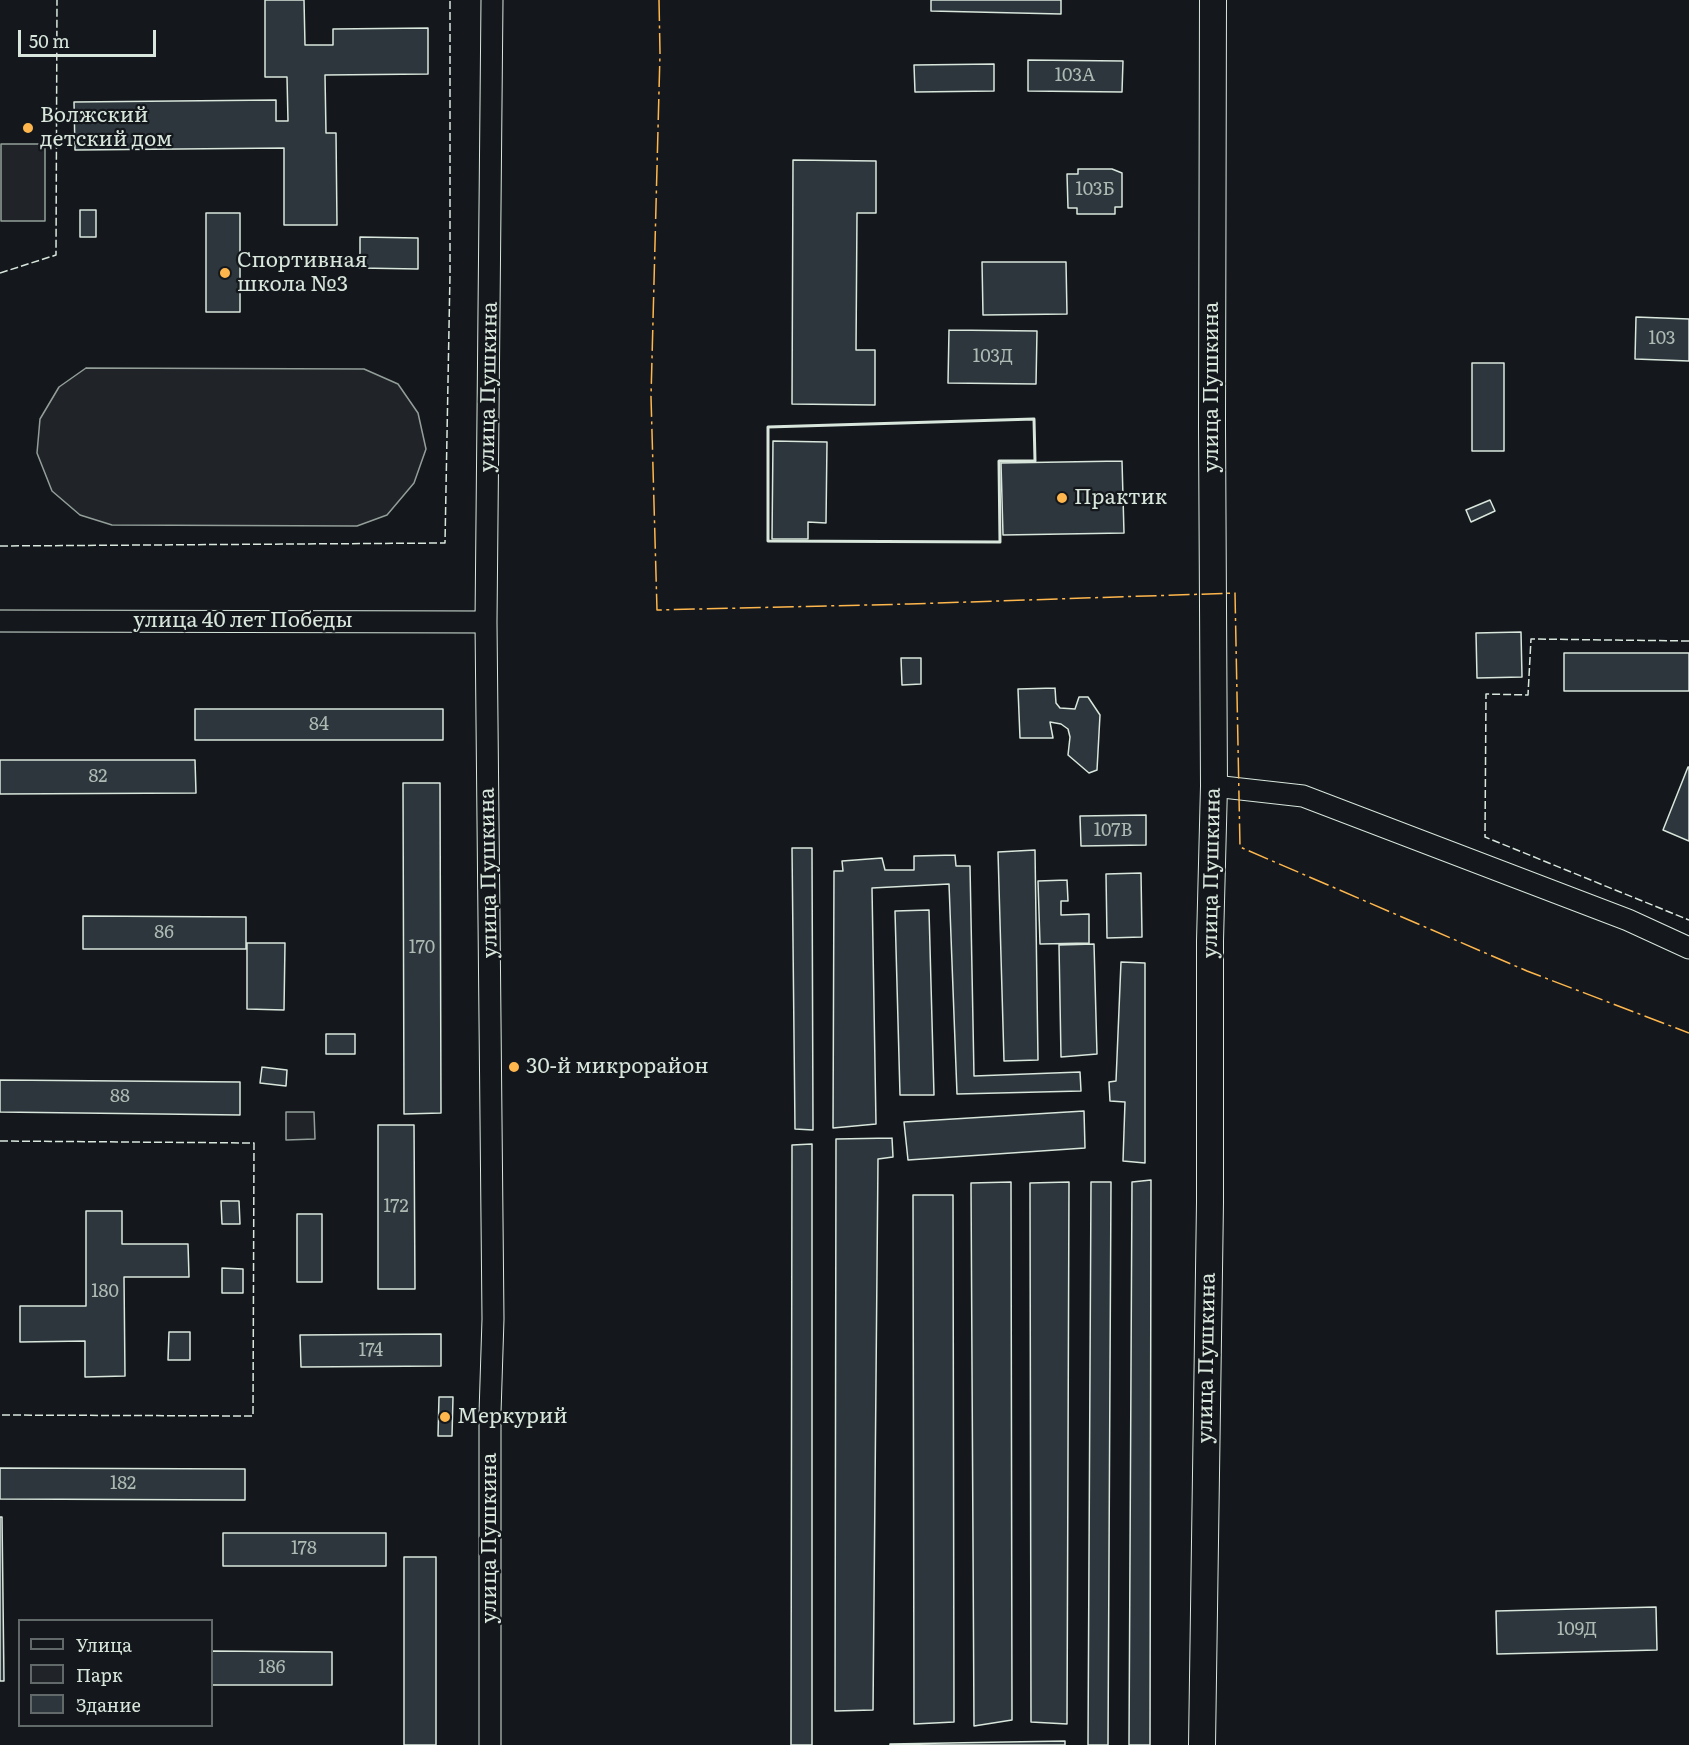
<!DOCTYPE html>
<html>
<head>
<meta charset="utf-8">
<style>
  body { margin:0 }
  #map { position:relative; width:1689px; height:1745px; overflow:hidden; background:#14181c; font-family:Literata,serif }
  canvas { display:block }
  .legend { position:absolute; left:18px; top:1619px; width:195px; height:108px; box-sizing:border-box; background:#14181c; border:2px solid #626a69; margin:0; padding:8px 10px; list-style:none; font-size:18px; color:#d8e6dc }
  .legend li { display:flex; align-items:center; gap:12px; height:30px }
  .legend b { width:30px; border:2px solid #626a69 }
  .scale { position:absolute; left:18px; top:30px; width:138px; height:27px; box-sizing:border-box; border:3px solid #d8e6dc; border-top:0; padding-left:8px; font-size:18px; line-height:21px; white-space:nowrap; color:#d8e6dc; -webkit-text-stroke:4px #14181c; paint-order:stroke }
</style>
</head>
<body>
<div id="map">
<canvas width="1689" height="1745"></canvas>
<ul class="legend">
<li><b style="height:8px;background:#14181c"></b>Улица</li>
<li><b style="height:16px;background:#202428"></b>Парк</li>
<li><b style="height:16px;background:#2c363c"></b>Здание</li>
</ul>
<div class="scale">50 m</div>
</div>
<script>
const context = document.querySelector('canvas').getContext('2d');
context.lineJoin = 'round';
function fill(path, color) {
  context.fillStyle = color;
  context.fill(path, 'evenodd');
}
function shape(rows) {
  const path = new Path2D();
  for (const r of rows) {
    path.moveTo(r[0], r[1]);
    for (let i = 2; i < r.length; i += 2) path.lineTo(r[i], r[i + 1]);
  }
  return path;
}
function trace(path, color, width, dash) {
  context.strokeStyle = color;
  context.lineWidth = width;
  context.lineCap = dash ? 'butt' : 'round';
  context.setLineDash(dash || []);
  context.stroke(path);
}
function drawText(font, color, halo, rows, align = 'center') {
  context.font = font + ' Literata,serif';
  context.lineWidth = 4.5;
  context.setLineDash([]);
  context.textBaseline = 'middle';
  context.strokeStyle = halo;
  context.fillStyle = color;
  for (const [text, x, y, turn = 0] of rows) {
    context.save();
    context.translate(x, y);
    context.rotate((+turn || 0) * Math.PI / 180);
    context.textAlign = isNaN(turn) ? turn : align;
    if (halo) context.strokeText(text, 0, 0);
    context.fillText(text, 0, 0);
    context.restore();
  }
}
const green = shape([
  [1,144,45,144,45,221,1,221,1,144],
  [86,368,364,369,398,384,418,413,426,449,414,483,387,515,357,526,112,525,80,515,52,491,37,453,40,419,59,387,86,368],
  [286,1112,314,1112,315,1139,286,1140,286,1112]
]);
fill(green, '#202428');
trace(green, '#939e99', 1.5);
const building = shape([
  [265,0,304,0,305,45,333,45,333,29,428,28,428,74,325,75,326,133,336,133,337,225,284,225,284,148,75,150,74,102,276,100,276,121,288,121,287,77,265,77,265,0],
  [931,0,1061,0,1061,14,931,11,931,0],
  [1028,60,1123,61,1122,92,1028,91,1028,60],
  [994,64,994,91,915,92,914,65,994,64],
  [793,160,876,161,876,213,857,213,856,350,875,350,875,405,792,404,793,160],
  [1078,169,1112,169,1122,173,1122,207,1115,207,1115,214,1077,214,1077,208,1068,208,1067,174,1078,174,1078,169],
  [80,210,96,210,96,237,80,237,80,210],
  [206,213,240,213,240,312,206,312,206,213],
  [360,237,418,238,418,269,360,268,360,237],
  [982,262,1066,262,1067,314,983,315,982,262],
  [1636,317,1689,319,1689,361,1635,359,1636,317],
  [949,330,1037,331,1036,384,948,383,949,330],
  [1472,363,1504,363,1504,451,1472,451,1472,363],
  [773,441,827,442,826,523,808,522,808,539,772,539,773,441],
  [1122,461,1124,533,1003,535,1001,463,1122,461],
  [1490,500,1495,511,1471,522,1466,510,1490,500],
  [1521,632,1522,677,1477,678,1476,633,1521,632],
  [1564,653,1689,653,1689,691,1564,691,1564,653],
  [901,658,921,658,921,684,902,685,901,658],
  [1055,688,1056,703,1060,708,1075,709,1079,697,1088,697,1100,715,1097,770,1089,773,1068,755,1070,737,1068,729,1061,724,1050,722,1053,738,1020,738,1018,689,1055,688],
  [195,709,443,709,443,740,195,740,195,709],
  [0,760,195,760,196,793,0,794,0,760],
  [1688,767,1689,767,1689,841,1663,830,1688,767],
  [403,783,440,783,441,1113,404,1114,403,783],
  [1146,815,1146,845,1081,846,1080,816,1146,815],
  [792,848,812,848,813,1130,795,1129,792,848],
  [1035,850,1038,1060,1004,1061,998,852,1035,850],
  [955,855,956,866,970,866,974,1076,1080,1072,1081,1091,957,1094,949,884,872,888,876,1124,833,1128,834,871,843,871,842,861,882,858,885,870,914,870,914,856,955,855],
  [1141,873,1142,937,1107,938,1106,874,1141,873],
  [1067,880,1068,901,1061,901,1061,915,1089,914,1089,943,1040,944,1038,881,1067,880],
  [929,910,934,1095,900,1095,895,911,929,910],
  [83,916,246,917,246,949,83,949,83,916],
  [247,943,285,943,284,1010,247,1009,247,943],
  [1094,944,1097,1054,1061,1057,1059,945,1094,944],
  [1121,962,1145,963,1145,1163,1123,1161,1125,1102,1110,1101,1109,1082,1116,1081,1121,962],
  [326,1034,355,1034,355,1054,326,1054,326,1034],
  [262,1067,287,1070,286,1086,260,1083,262,1067],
  [0,1080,240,1082,240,1115,0,1112,0,1080],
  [1084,1111,1085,1148,908,1160,904,1122,1084,1111],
  [378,1125,414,1125,415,1289,378,1289,378,1125],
  [892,1138,893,1157,878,1159,873,1710,835,1711,836,1139,892,1138],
  [812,1144,812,1745,791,1745,792,1145,812,1144],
  [1151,1180,1150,1745,1129,1745,1132,1182,1151,1180],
  [1011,1182,1012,1720,974,1726,971,1183,1011,1182],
  [1069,1182,1067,1724,1031,1722,1030,1183,1069,1182],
  [1091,1182,1111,1182,1108,1745,1088,1745,1091,1182],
  [913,1195,953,1195,954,1722,914,1724,913,1195],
  [221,1201,239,1201,240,1224,222,1224,221,1201],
  [86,1211,122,1211,122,1244,188,1244,189,1277,124,1277,125,1376,85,1377,85,1341,20,1342,20,1306,86,1306,86,1211],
  [297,1214,322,1214,322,1282,297,1282,297,1214],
  [222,1268,243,1269,243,1293,222,1293,222,1268],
  [169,1332,190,1332,190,1360,168,1360,169,1332],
  [441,1334,441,1366,301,1367,300,1335,441,1334],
  [439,1397,453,1397,452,1436,438,1436,439,1397],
  [0,1468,245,1469,245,1500,0,1499,0,1468],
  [0,1517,2,1517,4,1681,0,1681,0,1517],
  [223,1533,386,1533,386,1566,223,1566,223,1533],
  [404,1557,436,1557,436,1745,404,1745,404,1557],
  [1656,1607,1657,1650,1497,1654,1496,1611,1656,1607],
  [212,1651,332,1652,332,1685,212,1685,212,1651],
  [1065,1741,1065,1745,890,1745,890,1744,1065,1741]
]);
fill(building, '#2c363c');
trace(building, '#d8e6dc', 1.5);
const minor = shape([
  [0,621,486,622],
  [1214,786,1303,796,1628,920,1689,948],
  [490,1745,490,1413,493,1319,486,622,492,0]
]);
const major = shape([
  [1202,1745,1210,1202,1210,941,1214,786,1212,426,1213,0]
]);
trace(minor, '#d8e6dc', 23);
trace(major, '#d8e6dc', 28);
trace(minor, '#14181c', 21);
trace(major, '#14181c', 26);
trace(shape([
  [0,273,56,255,57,0],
  [0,546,445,543,450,274,450,0],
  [1689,641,1531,639,1528,695,1486,694,1485,837,1689,920],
  [0,1141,254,1143,253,1416,0,1415]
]), '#d8e6dc', 1.5, [8, 3]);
trace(shape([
  [1034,419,1035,461,999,461,1000,542,768,541,768,427,1034,419]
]), '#d8e6dc', 3);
trace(shape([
  [659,0,660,53,651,397,657,610,909,604,1235,593,1240,847,1527,971,1689,1033]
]), '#ffb74d', 1.5, [21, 4.5, 3, 4.5]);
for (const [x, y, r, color] of [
  [28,128,6,"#ffb74d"],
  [225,273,6,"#ffb74d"],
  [1062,498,6,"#ffb74d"],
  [514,1067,6,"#ffb74d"],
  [445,1417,6,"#ffb74d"]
]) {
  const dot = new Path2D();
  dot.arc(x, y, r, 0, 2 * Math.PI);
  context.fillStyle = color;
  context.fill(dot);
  trace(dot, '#14181c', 2);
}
drawText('18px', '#adbab4', null, [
  ["103А",1075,76],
  ["103Б",1095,190],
  ["103",1662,339],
  ["103Д",993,357],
  ["84",319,725],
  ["82",98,777],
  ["107В",1113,831],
  ["86",164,933],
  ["170",422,948],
  ["88",120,1097],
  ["172",396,1207],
  ["180",105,1292],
  ["174",371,1351],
  ["182",123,1484],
  ["178",304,1549],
  ["109Д",1577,1630],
  ["186",272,1668]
]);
drawText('21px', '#d8e6dc', '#14181c', [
  ["Волжский",40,116],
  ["детский дом",40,140],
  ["Спортивная",237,261],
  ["школа №3",237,285],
  ["Практик",1074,498],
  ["30-й микрорайон",526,1067],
  ["Меркурий",457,1417]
], 'left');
drawText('21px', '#d8e6dc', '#14181c', [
  ["улица Пушкина",489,387,-89],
  ["улица Пушкина",1212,387,-90],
  ["улица 40 лет Победы",243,621],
  ["улица Пушкина",489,873,-91],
  ["улица Пушкина",1212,873,-89],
  ["улица Пушкина",1207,1358,-89],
  ["улица Пушкина",490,1538,-90]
]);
</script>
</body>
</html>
